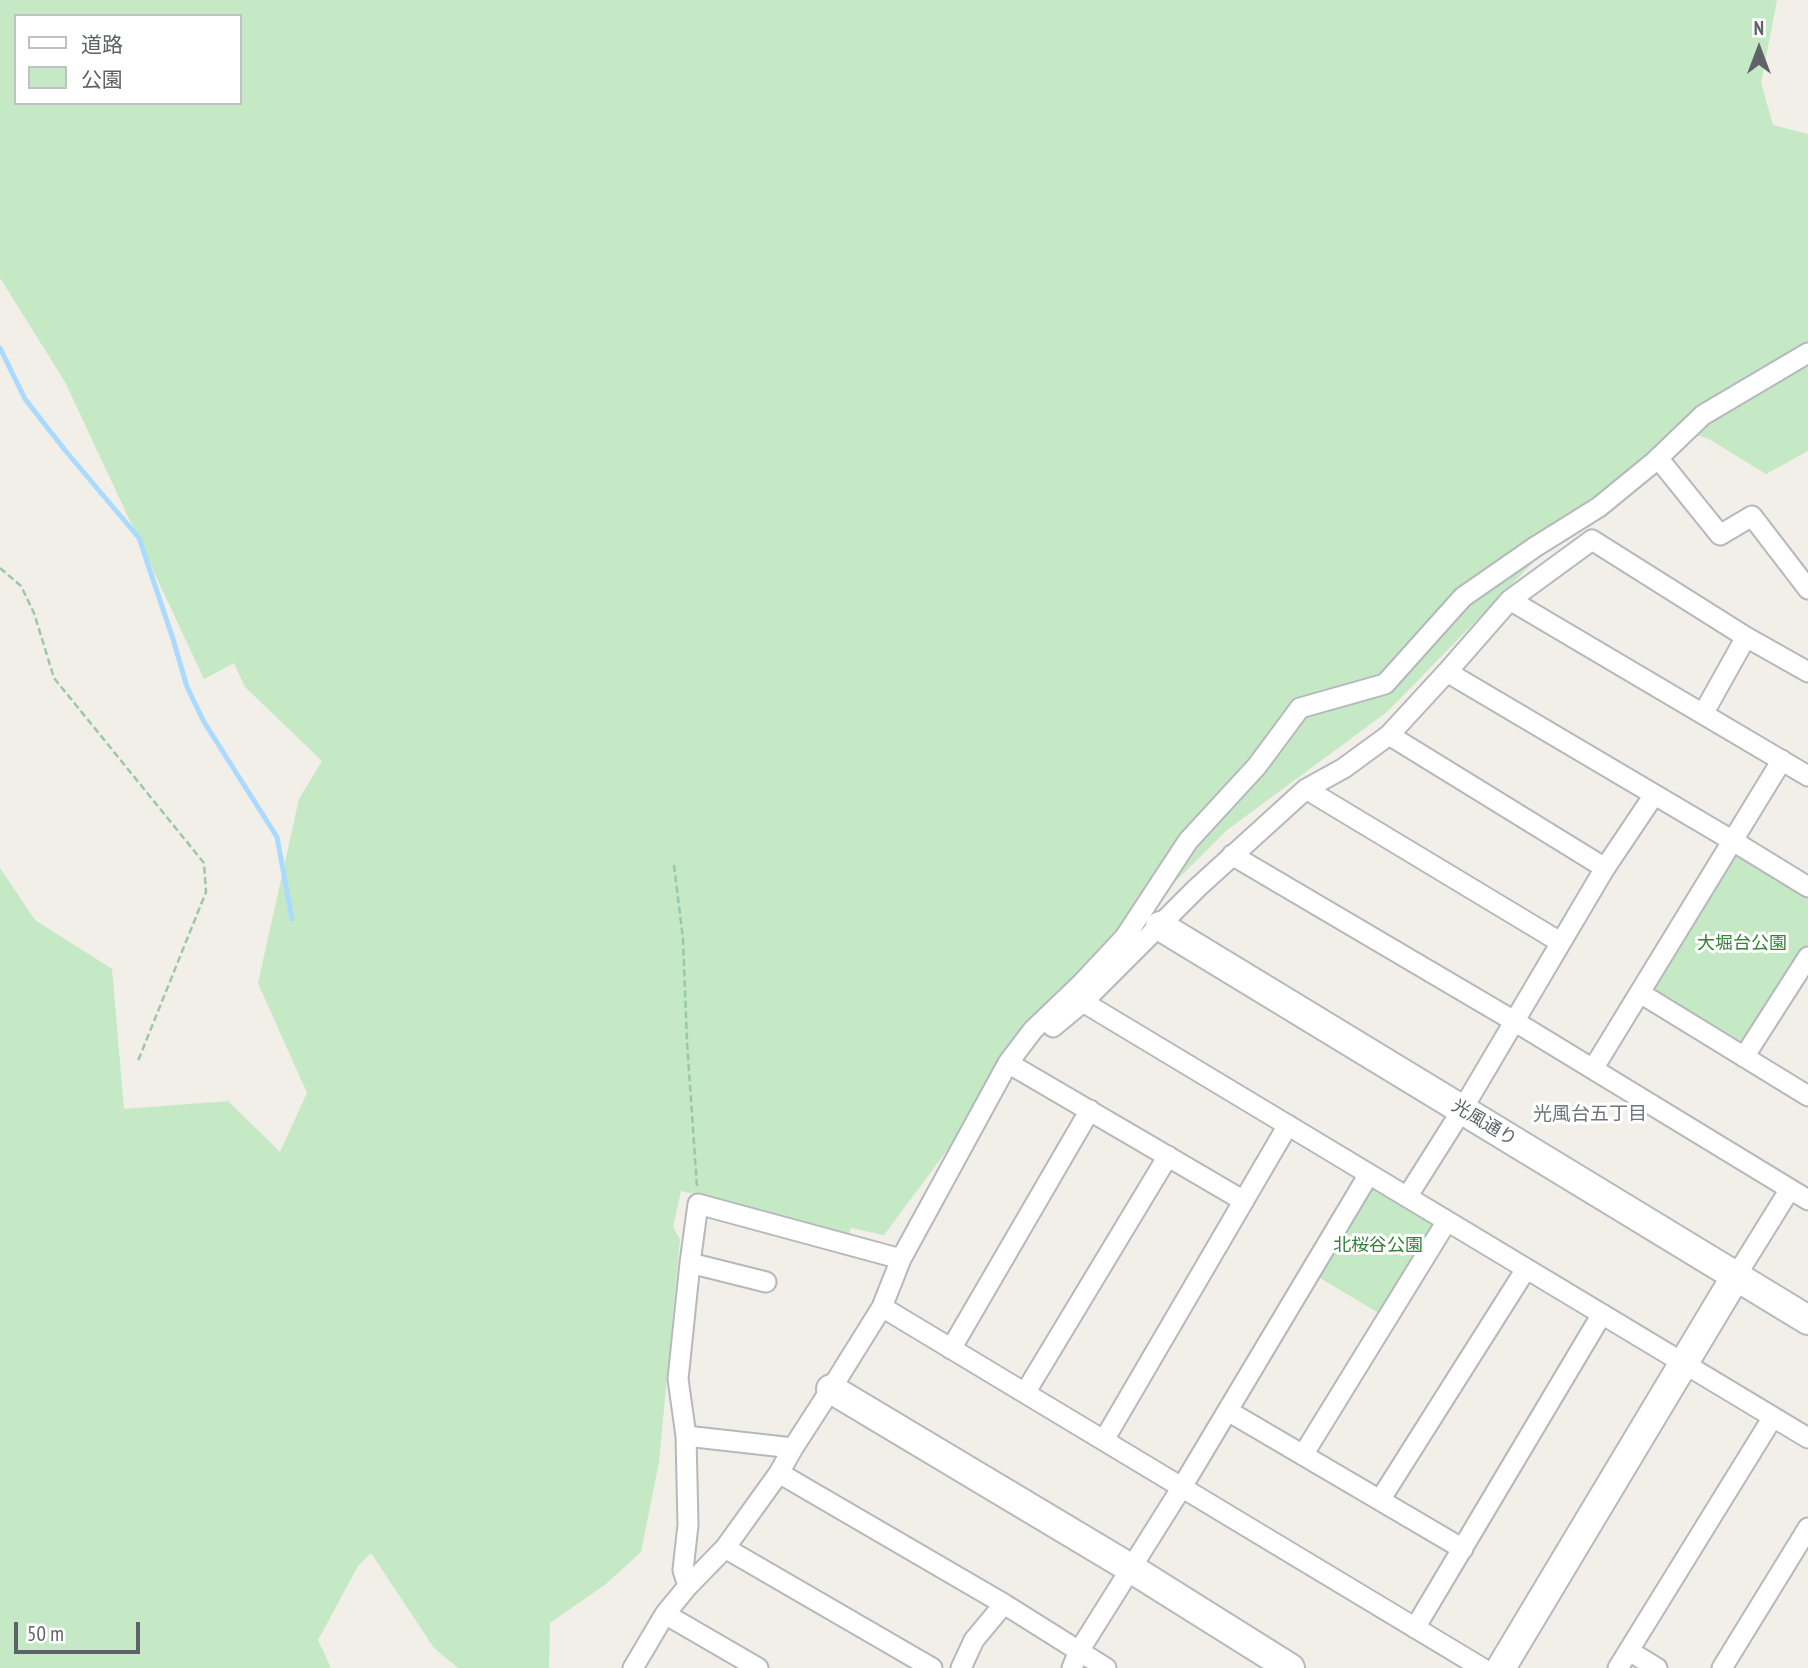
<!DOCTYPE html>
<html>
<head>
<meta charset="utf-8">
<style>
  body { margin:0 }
  #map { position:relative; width:1808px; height:1668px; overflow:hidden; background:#f1efe8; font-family:"PT Sans Narrow","Noto Sans JP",sans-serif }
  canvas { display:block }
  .legend { position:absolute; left:14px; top:14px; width:228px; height:91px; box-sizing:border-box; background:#fff; border:2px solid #bfc1c3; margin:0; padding:9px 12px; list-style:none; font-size:21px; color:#5f6368 }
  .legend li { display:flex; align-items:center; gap:14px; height:35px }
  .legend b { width:35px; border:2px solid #bfc1c3 }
  .north { position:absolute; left:1724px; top:14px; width:70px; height:70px; -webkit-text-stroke:5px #fff; paint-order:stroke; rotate:0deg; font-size:19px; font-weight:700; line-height:28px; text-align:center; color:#5f6368 }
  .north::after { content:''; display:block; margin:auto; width:24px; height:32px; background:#5f6368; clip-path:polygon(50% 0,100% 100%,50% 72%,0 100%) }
  .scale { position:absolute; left:14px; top:1622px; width:126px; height:32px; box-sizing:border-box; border:4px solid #5f6368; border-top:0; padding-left:9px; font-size:21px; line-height:24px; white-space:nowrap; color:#5f6368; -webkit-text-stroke:5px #fff; paint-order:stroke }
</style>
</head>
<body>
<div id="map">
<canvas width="1808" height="1668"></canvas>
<ul class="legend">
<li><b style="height:9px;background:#fff"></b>道路</li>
<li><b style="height:19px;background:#c5e8c5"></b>公園</li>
</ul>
<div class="north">N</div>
<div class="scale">50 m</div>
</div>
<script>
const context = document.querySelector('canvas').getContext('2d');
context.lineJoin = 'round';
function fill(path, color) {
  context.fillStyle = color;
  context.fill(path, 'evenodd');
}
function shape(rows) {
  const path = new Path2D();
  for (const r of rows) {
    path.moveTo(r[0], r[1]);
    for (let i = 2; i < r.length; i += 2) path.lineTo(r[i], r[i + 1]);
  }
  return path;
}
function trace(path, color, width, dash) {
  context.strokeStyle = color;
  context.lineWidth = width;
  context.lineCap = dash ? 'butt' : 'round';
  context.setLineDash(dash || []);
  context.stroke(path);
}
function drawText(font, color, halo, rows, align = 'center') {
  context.font = font + ' "PT Sans Narrow","Noto Sans JP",sans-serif';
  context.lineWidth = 6;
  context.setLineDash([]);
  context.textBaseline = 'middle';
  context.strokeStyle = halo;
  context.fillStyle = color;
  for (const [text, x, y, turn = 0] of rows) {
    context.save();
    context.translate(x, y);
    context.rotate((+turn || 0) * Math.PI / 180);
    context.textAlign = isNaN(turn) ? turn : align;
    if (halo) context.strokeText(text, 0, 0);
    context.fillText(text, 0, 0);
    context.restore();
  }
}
fill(shape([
  [0,0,1777,0,1761,83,1773,125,1808,134,1808,451,1766,474,1709,439,1681,430,1602,492,1387,712,1227,830,1067,989,884,1235,851,1228,848,1236,718,1199,681,1191,673,1227,680,1239,659,1462,641,1552,606,1584,550,1623,549,1668,458,1668,434,1648,371,1553,358,1566,318,1640,331,1668,0,1668,0,868,35,920,112,969,124,1109,228,1101,280,1152,307,1093,258,983,299,799,322,761,245,687,234,663,204,679,65,382,0,278],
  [16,16,240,16,240,103,16,103],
  [1733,841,1808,887,1808,957,1744,1057,1640,993],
  [1369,1174,1447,1221,1387,1318,1310,1272]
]), '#c5e8c5');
trace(shape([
  [0,348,25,399,64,449,139,538,173,639,187,687,204,722,277,837,292,919]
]), '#aadaff', 5);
const street = shape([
  [1658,458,1720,535,1752,516,1808,589],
  [1510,600,1808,776],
  [1447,672,1733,841,1808,887],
  [1703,714,1746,637],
  [1389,735,1605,868],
  [1306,789,1560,942],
  [1232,855,1514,1021,1808,1200],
  [1640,993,1808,1096],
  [1083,1002,1808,1438],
  [1053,1027,1083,1002,1197,888,1306,789,1344,768,1389,735,1447,672,1510,600,1592,540,1746,637,1808,672],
  [1744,1057,1808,957],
  [1008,1063,1244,1201],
  [1593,1069,1782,760],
  [1407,1197,1462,1110,1605,868,1654,795],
  [690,1263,766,1282],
  [1736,1276,1790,1189],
  [882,1307,1482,1668],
  [951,1349,1090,1110],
  [1025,1393,1168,1156],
  [1228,1411,1463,1549],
  [686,1436,793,1448],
  [1104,1440,1288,1125],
  [1303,1455,1447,1221],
  [779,1473,1004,1604,1106,1668],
  [1380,1500,1526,1269],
  [725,1548,932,1668],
  [688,1586,683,1570,688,1525,686,1436,678,1379,690,1263,698,1204,901,1259],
  [665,1614,758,1668],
  [1415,1628,1602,1314],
  [1629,1651,1657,1668],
  [633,1668,665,1614,688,1586,725,1548,779,1473,793,1448,831,1389,882,1307,901,1259,1008,1063,1033,1030,1082,983,1125,937,1188,841,1257,766,1300,708,1385,684,1463,597,1535,547,1599,507,1654,462,1703,415,1808,353],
  [961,1668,974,1640,1004,1604],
  [1072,1668,1079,1651,1182,1487,1369,1174],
  [1618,1668,1773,1417],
  [1722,1668,1808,1528]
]);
const secondary = shape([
  [1160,926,1808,1320],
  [831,1389,1132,1569,1290,1668],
  [1501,1668,1736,1276]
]);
trace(street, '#b5b8bc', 23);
trace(secondary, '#b6babf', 32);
trace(shape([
  [0,568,21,586,34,613,54,678,204,863,206,892,138,1061],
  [674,865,683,939,687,1042,697,1187]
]), '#9cc7a9', 2.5, [7, 3.5]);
trace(street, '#fff', 19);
trace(secondary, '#fff', 28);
drawText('18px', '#348238', '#fff', [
  ["大堀台公園",1742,944],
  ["北桜谷公園",1378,1246]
]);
drawText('18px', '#5f6368', '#fff', [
  ["光風通り",1484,1123,31]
]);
drawText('19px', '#70757a', '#fff', [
  ["光風台五丁目",1590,1115]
]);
</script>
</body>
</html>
